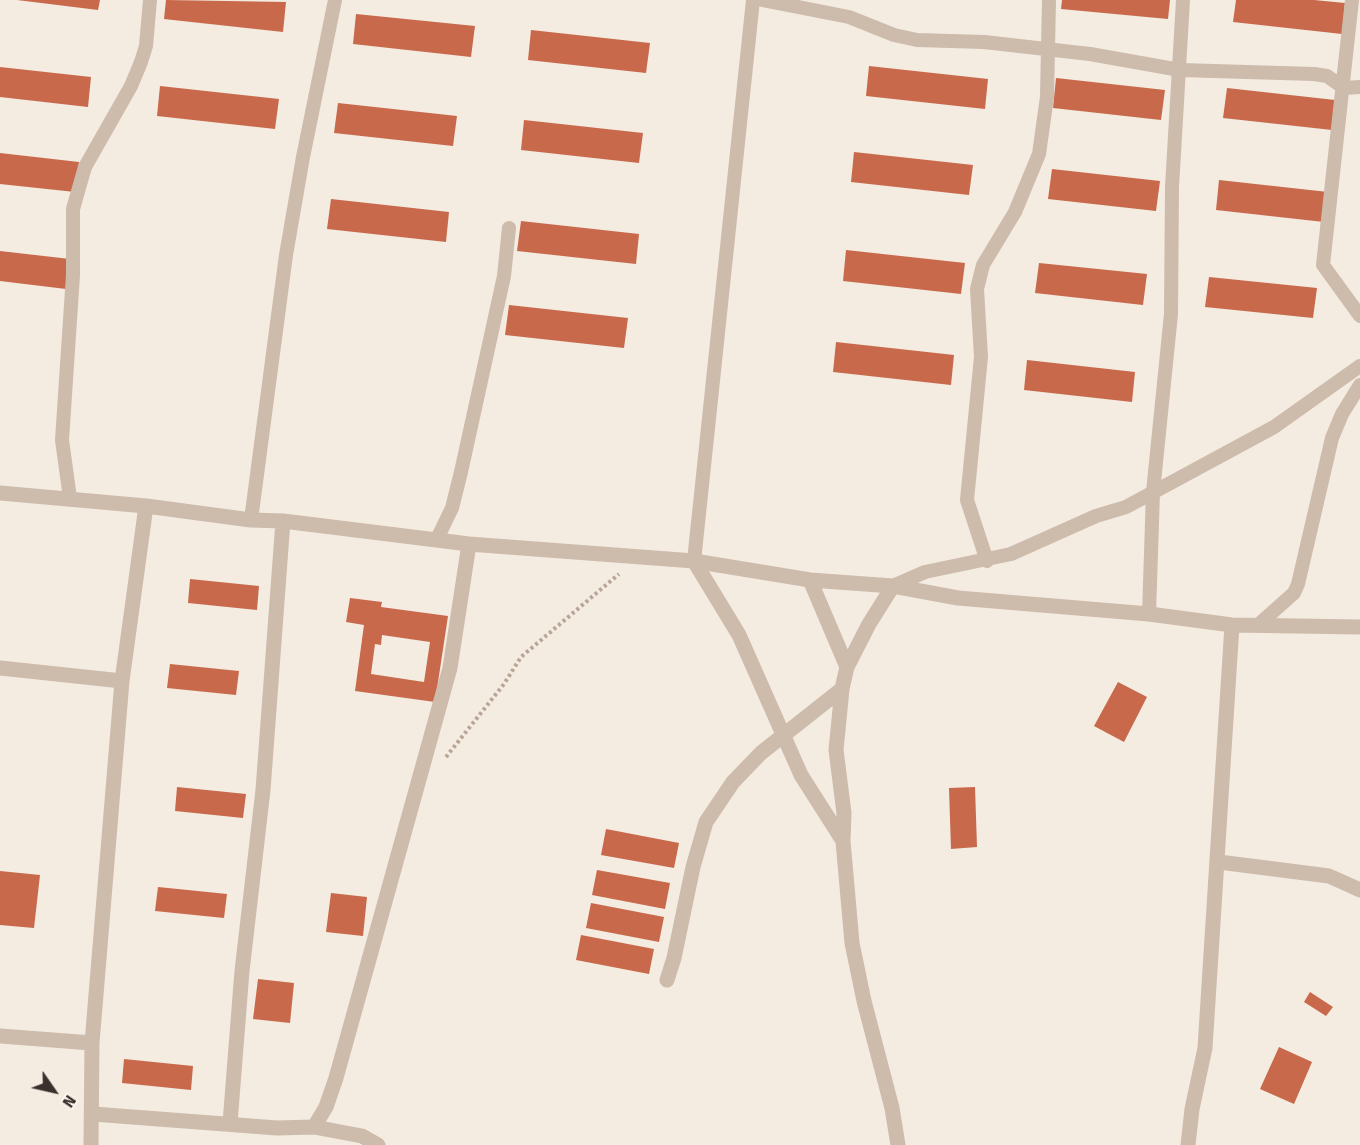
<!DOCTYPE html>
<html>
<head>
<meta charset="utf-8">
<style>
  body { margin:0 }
  #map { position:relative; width:1360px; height:1145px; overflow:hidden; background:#f4ebe1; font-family:"Fira Sans",sans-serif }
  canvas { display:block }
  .north { position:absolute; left:24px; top:1061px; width:60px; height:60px; -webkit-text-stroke:4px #fbf5ee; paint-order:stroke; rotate:124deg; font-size:16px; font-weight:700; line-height:24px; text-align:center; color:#3b302b }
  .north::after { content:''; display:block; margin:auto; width:21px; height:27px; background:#3b302b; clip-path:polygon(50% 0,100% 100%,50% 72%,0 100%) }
</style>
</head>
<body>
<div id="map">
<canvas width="1360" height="1145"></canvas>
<div class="north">N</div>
</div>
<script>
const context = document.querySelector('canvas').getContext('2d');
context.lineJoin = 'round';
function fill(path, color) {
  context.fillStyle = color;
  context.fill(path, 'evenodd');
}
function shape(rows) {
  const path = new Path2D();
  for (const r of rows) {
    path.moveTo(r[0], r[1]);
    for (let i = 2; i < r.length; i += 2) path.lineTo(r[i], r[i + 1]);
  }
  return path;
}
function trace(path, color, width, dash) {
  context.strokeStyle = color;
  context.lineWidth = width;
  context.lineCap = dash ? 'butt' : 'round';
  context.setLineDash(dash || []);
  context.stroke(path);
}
fill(shape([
  [17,0,100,0,98,10],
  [166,0,286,2,283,32,164,19],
  [1062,0,1170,0,1168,19,1061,9],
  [1236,0,1314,0,1345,3,1342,34,1233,22],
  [356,14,475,26,471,57,353,44],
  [531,30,650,43,646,73,528,60],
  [869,66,988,79,985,109,866,96],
  [0,67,91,77,88,107,0,97],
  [1056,78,1165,90,1161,120,1053,108],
  [160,86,279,99,275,129,157,116],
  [1227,88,1335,100,1332,130,1223,118],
  [338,103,457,116,453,146,334,133],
  [524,120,643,133,639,163,521,150],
  [854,152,973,165,969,195,851,182],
  [0,153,79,162,75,192,0,184],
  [1052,169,1160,181,1156,211,1048,199],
  [1219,180,1328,192,1324,222,1216,210],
  [331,199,449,212,446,242,327,229],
  [521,221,639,234,636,264,517,251],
  [846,250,965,263,961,294,843,281],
  [0,251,70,259,66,289,0,281],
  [1039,263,1147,274,1143,305,1035,293],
  [1209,277,1317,288,1313,318,1205,307],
  [509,305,628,318,624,348,505,335],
  [836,342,954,355,951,385,833,372],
  [1027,360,1135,372,1132,402,1024,390],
  [190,579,259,586,257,610,188,603],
  [350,598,382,602,381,607,448,616,435,702,355,691,364,625,346,622],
  [382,635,430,642,424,682,371,674,375,644,381,645],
  [170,664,239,671,236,695,167,688],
  [1118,682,1147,697,1124,742,1094,726],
  [177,787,246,794,243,818,175,811],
  [975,787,977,847,951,849,949,788],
  [606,829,679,843,674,868,601,855],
  [597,870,670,883,665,909,592,895],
  [0,871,40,875,34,928,0,925],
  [158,887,227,894,224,918,155,911],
  [331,893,367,897,363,936,326,932],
  [591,903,664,917,659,942,586,928],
  [581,935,654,949,649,974,576,960],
  [258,979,294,983,290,1023,253,1019],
  [1310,992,1333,1007,1326,1016,1304,1002],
  [1279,1047,1312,1062,1294,1104,1260,1089],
  [124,1059,193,1066,191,1090,122,1083]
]), '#c8694b');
trace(shape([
  [446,757,504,684,521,657,619,574]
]), '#b9a596', 4, [3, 3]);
trace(shape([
  [762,0,849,17,894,35,917,40,984,42,1090,54,1180,70,1314,74,1327,76,1344,88,1360,87],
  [1352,0,1323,265,1360,316],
  [70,498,62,440,73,275,73,209,85,167,131,86,141,62,146,46,150,0],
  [251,520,286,255,303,157,335,0],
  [437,539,452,508,461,472,504,276,509,228],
  [694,561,753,0],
  [987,561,967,500,981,357,977,289,983,265,1015,212,1039,154,1047,97,1049,0],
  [893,586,925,572,1011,554,1096,516,1126,507,1274,427,1360,366],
  [1149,614,1153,492,1171,314,1172,187,1183,0],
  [1258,625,1294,593,1298,584,1332,438,1342,414,1360,385]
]), '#cdbbac', 14);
trace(shape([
  [0,493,146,506,251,520,283,521,469,544,694,561,810,580,893,586,958,598,1149,614,1232,625,1360,627],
  [694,561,739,635,801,775,843,841],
  [810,580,847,667],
  [893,586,869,624,847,667,842,689,836,750,844,813,843,841,852,943,864,1001,892,1108,898,1145],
  [0,668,122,681],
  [1219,862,1329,876,1360,890],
  [667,980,674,958,693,867,706,822,733,782,761,753,842,689],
  [0,1036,92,1043],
  [93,1114,277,1128,314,1127,362,1136,378,1145],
  [230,1123,242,971,263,790,283,521],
  [314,1127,326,1107,336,1078,450,668,469,544],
  [91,1145,92,1043,122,681,146,506],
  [1188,1145,1192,1109,1205,1048,1232,625]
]), '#cdbbac', 15);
</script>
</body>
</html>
